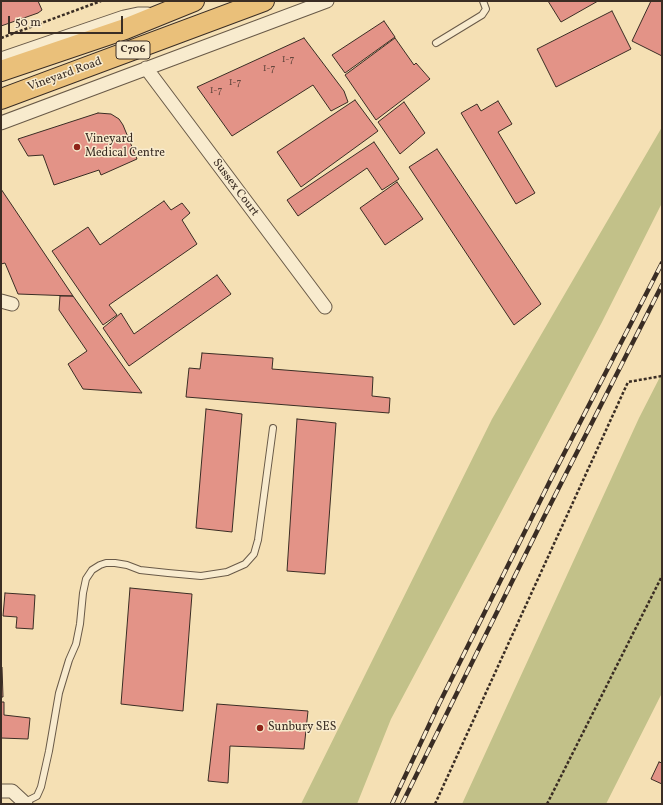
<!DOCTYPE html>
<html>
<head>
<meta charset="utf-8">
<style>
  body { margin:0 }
  #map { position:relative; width:663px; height:805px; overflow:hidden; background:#f5e0b4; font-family:Vollkorn,serif }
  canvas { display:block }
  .frame { position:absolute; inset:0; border:2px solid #3a2d24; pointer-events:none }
  .scale { position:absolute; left:8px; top:16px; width:115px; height:18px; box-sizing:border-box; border:2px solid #3a2d24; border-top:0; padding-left:5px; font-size:12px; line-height:14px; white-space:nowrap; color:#3a2d24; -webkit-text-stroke:3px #f8ebce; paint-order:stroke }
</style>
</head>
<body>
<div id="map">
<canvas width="663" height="805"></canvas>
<div class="frame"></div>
<div class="scale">50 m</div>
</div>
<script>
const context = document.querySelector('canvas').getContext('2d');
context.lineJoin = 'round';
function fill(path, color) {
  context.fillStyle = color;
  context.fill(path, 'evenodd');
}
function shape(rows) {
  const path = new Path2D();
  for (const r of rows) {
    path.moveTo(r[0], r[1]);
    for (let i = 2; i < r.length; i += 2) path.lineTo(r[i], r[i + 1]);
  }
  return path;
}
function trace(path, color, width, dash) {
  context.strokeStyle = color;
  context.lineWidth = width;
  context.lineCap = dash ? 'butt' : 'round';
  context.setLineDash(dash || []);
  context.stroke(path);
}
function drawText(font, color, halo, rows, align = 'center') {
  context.font = font + ' Vollkorn,serif';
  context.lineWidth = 3;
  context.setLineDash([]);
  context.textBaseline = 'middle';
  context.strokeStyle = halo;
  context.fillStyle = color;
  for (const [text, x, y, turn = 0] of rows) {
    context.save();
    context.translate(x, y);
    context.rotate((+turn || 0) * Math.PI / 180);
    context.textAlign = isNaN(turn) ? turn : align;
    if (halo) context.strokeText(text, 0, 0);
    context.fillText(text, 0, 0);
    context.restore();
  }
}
fill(shape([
  [662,127,662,203,601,324,391,719,357,804,301,804,492,419],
  [662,373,662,693,606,804,462,804,639,418]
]), '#c2c189');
const building = shape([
  [1,1,38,1,42,10,38,13,1,26,1,1],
  [548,1,598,1,561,22,548,1],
  [651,1,662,1,662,56,632,41,651,1],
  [612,11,631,49,556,87,537,49,612,11],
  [384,21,395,37,345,73,332,55,384,21],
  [304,38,344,91,348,102,331,111,313,85,232,136,197,87,304,38],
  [395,38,414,65,416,63,430,79,376,120,345,75,395,38],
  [355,100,378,131,301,187,277,152,355,100],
  [498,101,512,124,498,132,535,193,516,204,461,113,477,104,481,111,498,101],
  [404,102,425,133,400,154,378,122,404,102],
  [98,113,111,114,119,119,123,125,137,159,101,175,99,170,54,185,43,155,28,156,18,139,98,113],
  [374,142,399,179,382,190,367,168,298,216,287,200,374,142],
  [437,149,541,304,514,325,409,167,437,149],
  [397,182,423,219,385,245,360,208,397,182],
  [1,189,73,296,18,294,5,263,1,264,1,189],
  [164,201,171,210,182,203,190,213,182,220,197,244,109,305,117,315,103,325,52,251,88,227,100,245,164,201],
  [217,275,231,294,129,366,103,328,121,313,134,334,217,275],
  [60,296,73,296,142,393,83,389,68,364,87,351,59,310,60,296],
  [202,353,273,358,272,369,373,377,372,396,390,398,389,413,186,397,189,368,200,369,202,353],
  [206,409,242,414,232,532,196,528,206,409],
  [297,419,336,423,325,574,287,571,297,419],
  [130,588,192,594,183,711,121,704,130,588],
  [5,593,35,595,33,629,16,628,17,617,3,616,5,593],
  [1,667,2,667,3,697,1,697,1,667],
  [1,702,4,702,4,715,30,718,28,739,1,738,1,702],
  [217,704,308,711,304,749,230,746,228,783,208,781,217,704],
  [659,762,662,763,662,784,651,779,659,762]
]);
fill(building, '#e39387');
trace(building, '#3a2d24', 1);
const service = shape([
  [436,43,482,15,486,9,483,1],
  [25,802,37,796,41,787,49,751,59,693,69,660,76,644,80,624,83,593,86,579,92,570,100,565,106,563,115,563,127,565,140,570,168,573,201,576,227,572,245,564,254,554,258,540,273,428]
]);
const minor = shape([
  [1,59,124,17,138,14,148,14],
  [146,68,325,307],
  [1,123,327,1],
  [1,301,12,304],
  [1,791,12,791,26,804]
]);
const primary = shape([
  [1,71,125,29,194,1],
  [1,99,264,1]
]);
trace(service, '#695a48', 8);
trace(minor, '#695a48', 15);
trace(primary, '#3a2d24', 22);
trace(shape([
  [1,38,101,1],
  [435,804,628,382,662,376],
  [547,804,662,576]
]), '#3a2d24', 2.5, [3, 2]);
trace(service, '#f8ebce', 6);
trace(minor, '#f8ebce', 13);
trace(primary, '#eac07a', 20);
const rail = shape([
  [392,804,439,704,552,477,662,263],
  [402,804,544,517,662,285]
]);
trace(rail, '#3a2d24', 4.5);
trace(rail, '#f8ebce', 3, [9]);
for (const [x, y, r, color] of [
  [77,147,4,"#8f2418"],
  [260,728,4,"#8f2418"]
]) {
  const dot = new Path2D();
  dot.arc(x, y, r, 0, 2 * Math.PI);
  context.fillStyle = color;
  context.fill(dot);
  trace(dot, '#f8ebce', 1.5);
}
drawText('10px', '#64463d', null, [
  ["1-7",288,60],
  ["1-7",269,69],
  ["1-7",235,83],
  ["1-7",216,91]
]);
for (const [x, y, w] of [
  [133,50,34]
]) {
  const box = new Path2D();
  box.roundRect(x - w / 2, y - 9, w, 18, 3);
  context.fillStyle = '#f8ebce';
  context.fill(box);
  trace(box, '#3a2d24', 1);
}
drawText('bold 11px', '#3a2d24', null, [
  ["C706",133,50]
]);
drawText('12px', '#3a2d24', '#f8ebce', [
  ["Vineyard Road",65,75,-20],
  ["Sussex Court",235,188,53]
]);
drawText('12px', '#3a2d24', '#f8ebce', [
  ["Vineyard",85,140],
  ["Medical Centre",85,154],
  ["Sunbury SES",268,728]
], 'left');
</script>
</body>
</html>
